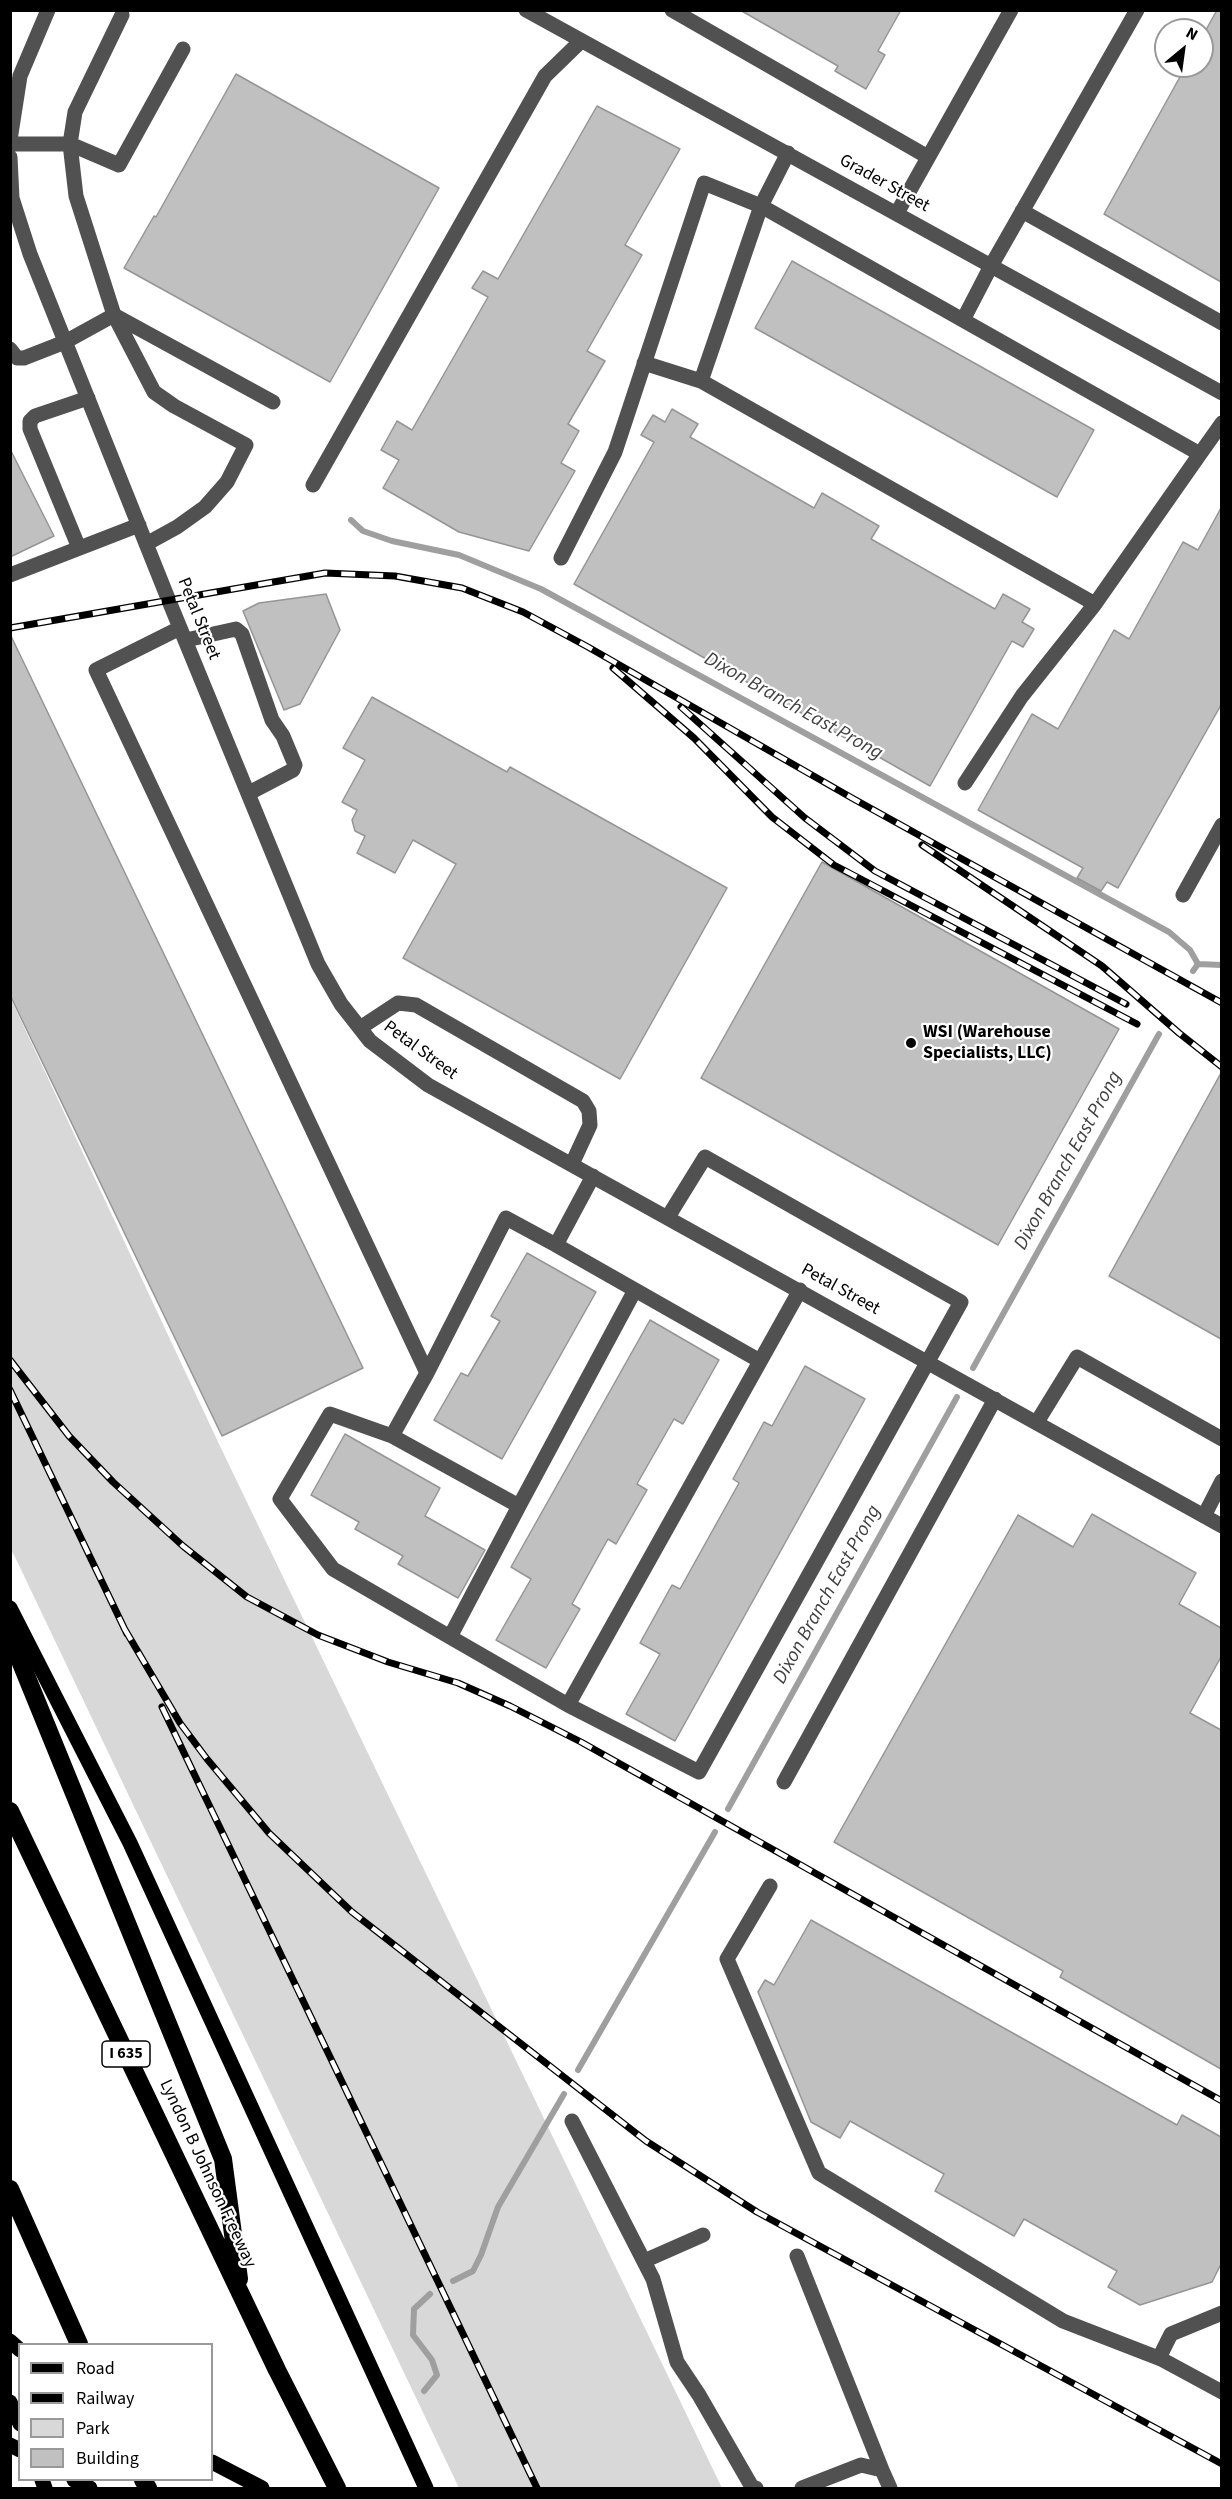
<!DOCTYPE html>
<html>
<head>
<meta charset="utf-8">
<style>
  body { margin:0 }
  #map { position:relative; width:1232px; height:2499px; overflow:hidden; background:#fff; font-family:"Source Sans 3",sans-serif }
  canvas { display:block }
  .frame { position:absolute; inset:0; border:12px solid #000; pointer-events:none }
  .legend { position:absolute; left:18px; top:2343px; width:195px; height:138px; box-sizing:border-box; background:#fff; border:2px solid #999; margin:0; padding:8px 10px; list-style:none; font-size:18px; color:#000 }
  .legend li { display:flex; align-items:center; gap:12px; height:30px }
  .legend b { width:30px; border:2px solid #999 }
  .north { position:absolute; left:1154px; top:18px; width:60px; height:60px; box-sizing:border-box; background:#fff; border:2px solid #999; border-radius:50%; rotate:29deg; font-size:16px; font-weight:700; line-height:24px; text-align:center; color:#000 }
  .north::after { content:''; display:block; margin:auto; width:21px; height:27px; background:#000; clip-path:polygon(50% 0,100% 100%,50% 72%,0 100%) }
</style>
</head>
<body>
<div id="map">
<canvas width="1232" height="2499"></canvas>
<div class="frame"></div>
<ul class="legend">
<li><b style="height:8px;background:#000"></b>Road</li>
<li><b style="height:8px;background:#000"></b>Railway</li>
<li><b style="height:16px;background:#d8d8d8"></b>Park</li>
<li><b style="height:16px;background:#c0c0c0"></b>Building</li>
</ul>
<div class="north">N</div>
</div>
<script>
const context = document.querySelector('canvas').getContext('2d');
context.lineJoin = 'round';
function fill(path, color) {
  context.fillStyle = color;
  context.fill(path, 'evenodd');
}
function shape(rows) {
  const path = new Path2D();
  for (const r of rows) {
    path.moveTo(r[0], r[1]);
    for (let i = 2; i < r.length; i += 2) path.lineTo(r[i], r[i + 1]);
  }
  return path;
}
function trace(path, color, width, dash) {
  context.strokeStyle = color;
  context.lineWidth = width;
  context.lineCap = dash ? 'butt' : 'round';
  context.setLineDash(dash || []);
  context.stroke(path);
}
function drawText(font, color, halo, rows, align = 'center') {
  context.font = font + ' "Source Sans 3",sans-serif';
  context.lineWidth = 4.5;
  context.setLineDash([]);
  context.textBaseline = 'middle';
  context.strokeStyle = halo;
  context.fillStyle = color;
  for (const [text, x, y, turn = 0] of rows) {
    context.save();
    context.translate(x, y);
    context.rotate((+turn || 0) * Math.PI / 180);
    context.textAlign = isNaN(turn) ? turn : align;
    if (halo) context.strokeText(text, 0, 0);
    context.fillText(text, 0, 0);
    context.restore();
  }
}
fill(shape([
  [10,997,219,1444,722,2488,459,2488,15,1557,10,1548]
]), '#d8d8d8');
trace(shape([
  [351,520,363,531,392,541,459,555,541,589,1169,932,1190,950,1198,964,1193,971],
  [1198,964,1222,965],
  [973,1368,1159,1034],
  [728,1809,957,1397],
  [578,2070,715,1832],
  [453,2281,473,2271,481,2255,498,2207,564,2094],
  [424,2391,437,2375,432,2360,413,2335,414,2309,430,2294]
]), '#9f9f9f', 6);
const building = shape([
  [740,10,901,10,878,51,885,55,866,89,835,71,838,66,740,10],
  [1217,10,1221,10,1221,282,1104,214,1186,66,1202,66,1202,37,1217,10],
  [236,74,439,188,330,382,124,268,154,216,156,217,236,74],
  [597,106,680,149,625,245,642,255,587,351,605,361,568,424,579,431,561,463,575,471,529,551,459,532,383,488,399,460,381,450,397,421,412,430,488,297,472,288,483,271,498,279,597,106],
  [792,261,1094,430,1057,497,755,328,792,261],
  [672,409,698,424,690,437,814,508,822,493,879,526,871,539,995,609,1003,594,1030,609,1022,622,1034,629,1023,647,1012,641,930,786,574,584,654,442,641,435,653,415,665,422,672,409],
  [10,449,54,536,10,557,10,449],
  [1221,508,1221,705,1118,888,1107,882,1101,891,1077,878,1083,868,978,810,1032,714,1058,729,1114,630,1129,639,1183,542,1198,550,1221,508],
  [326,594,340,630,300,704,284,710,243,611,259,603,326,594],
  [10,634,363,1368,222,1436,10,995,10,634],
  [372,697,507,772,510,767,727,888,620,1079,403,958,456,864,413,840,395,873,357,853,365,836,355,831,352,820,357,810,342,802,365,760,343,748,372,697],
  [822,862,1119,1029,998,1245,701,1078,822,862],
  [1221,1073,1221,1339,1109,1276,1221,1073],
  [527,1253,596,1292,502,1459,434,1420,461,1373,468,1376,500,1321,491,1316,527,1253],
  [650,1320,719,1360,683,1424,674,1419,637,1484,647,1490,616,1544,608,1539,572,1604,580,1609,546,1668,496,1640,531,1579,511,1567,650,1320],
  [805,1366,865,1399,675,1741,626,1714,660,1654,640,1643,672,1585,680,1589,739,1483,733,1479,764,1422,772,1426,805,1366],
  [345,1434,440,1488,425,1516,485,1550,458,1598,398,1564,403,1556,355,1529,359,1522,311,1495,345,1434],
  [1092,1514,1196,1573,1179,1604,1221,1628,1221,1657,1190,1713,1221,1730,1221,2069,1060,1977,1063,1971,834,1842,1018,1515,1073,1547,1092,1514],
  [811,1920,1177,2125,1182,2115,1221,2137,1221,2264,1212,2282,1140,2305,1108,2287,1117,2271,1024,2219,1014,2236,935,2191,944,2174,850,2121,840,2138,811,2122,758,1992,765,1980,774,1985,811,1920]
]);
fill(building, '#c0c0c0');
trace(building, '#959595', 1.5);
trace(shape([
  [526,10,1222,393],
  [672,10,928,157],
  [122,15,75,112,70,144,76,196,114,315,154,392,174,406,246,445,227,482,205,507,177,527,146,544],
  [10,140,20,76,48,10],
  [10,144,70,144,119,165,183,49],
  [10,157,12,198,30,254,169,601,318,964,341,1004,370,1041,428,1085,1222,1526],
  [1022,211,1222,323],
  [897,213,1011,10],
  [963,320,991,266,1137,10],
  [10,349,17,358,24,358,65,342,114,315,273,402],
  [644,363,701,381],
  [1200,454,761,206,701,381,1095,604,1200,454,1222,423],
  [313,485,545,76,581,41],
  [79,548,30,429,30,421,35,416,88,398],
  [561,558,615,452,704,183,761,206,788,153],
  [10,575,139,525],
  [180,628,96,670,427,1373],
  [186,640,236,629,242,634,272,720,283,736,295,765,293,770,249,793],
  [965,783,1022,696,1095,604],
  [1183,895,1222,825],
  [360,1028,398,1003,416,1005,583,1101,589,1111,590,1125,572,1164],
  [593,1176,556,1245,760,1361],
  [668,1217,705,1157,961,1302,699,1772,568,1705,800,1290],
  [556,1245,506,1218,427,1373,392,1436,519,1506,450,1637,568,1705],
  [1037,1422,1077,1357,1222,1439],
  [392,1436,330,1414,280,1499,333,1569,450,1637],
  [519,1506,635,1290],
  [1204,1516,1222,1481],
  [784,1782,995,1399],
  [770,1886,727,1959,819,2173,1063,2321,1161,2359,1222,2392],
  [572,2121,653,2279,677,2362,699,2395,752,2487,756,2488],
  [797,2256,882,2470],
  [644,2261,703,2235],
  [1159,2358,1171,2334,1222,2313],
  [802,2488,861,2465,882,2470,890,2488]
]), '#515151', 15);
trace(shape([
  [10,1608,130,1843,426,2488],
  [10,2341,20,2350],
  [10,2402,20,2424],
  [10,2445,20,2450],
  [212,2462,262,2488],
  [42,2480,45,2488],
  [74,2480,90,2488]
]), '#000', 15);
trace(shape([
  [10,1636,223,2159,239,2279],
  [10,1811,277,2370,337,2488],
  [10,2189,79,2344],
  [143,2480,148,2488]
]), '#000', 18);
const rail = shape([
  [10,628,325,573,395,576,462,588,523,612,588,647,852,798,1222,1003],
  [613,668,694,738,772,817,834,865,1137,1024],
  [681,707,805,818,875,871,1126,1004],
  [922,845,1102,966,1179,1033,1222,1067],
  [10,1360,69,1436,113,1482,183,1546,247,1597,318,1635,388,1662,458,1683,510,1706,581,1742,1222,2101],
  [10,1390,127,1634],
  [124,1628,180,1723,207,1759,269,1833,352,1912,646,2141,757,2212,1222,2464],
  [162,1707,537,2488]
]);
trace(rail, '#000', 7);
trace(rail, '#fff', 4.5, [14]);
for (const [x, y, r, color] of [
  [911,1043,6,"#000"]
]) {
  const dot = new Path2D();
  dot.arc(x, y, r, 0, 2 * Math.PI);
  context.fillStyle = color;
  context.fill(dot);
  trace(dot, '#fff', 2);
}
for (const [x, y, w] of [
  [126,2054,48]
]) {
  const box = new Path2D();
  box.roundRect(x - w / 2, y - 13, w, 26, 4.5);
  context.fillStyle = '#fff';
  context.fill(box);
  trace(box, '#000', 1.5);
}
drawText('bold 16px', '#000', null, [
  ["I 635",126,2054]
]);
drawText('18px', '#000', '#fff', [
  ["Grader Street",884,184,29],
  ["Petal Street",198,619,68],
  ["Petal Street",420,1051,36],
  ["Petal Street",840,1290,29],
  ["Lyndon B Johnson Freeway",207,2174,65]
]);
drawText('bold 18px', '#000', '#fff', [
  ["WSI (Warehouse",923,1033],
  ["Specialists, LLC)",923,1054]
], 'left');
drawText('italic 20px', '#404040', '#fff', [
  ["Dixon Branch East Prong",793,707,29],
  ["Dixon Branch East Prong",1069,1161,-61],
  ["Dixon Branch East Prong",828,1595,-61]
]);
</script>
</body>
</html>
